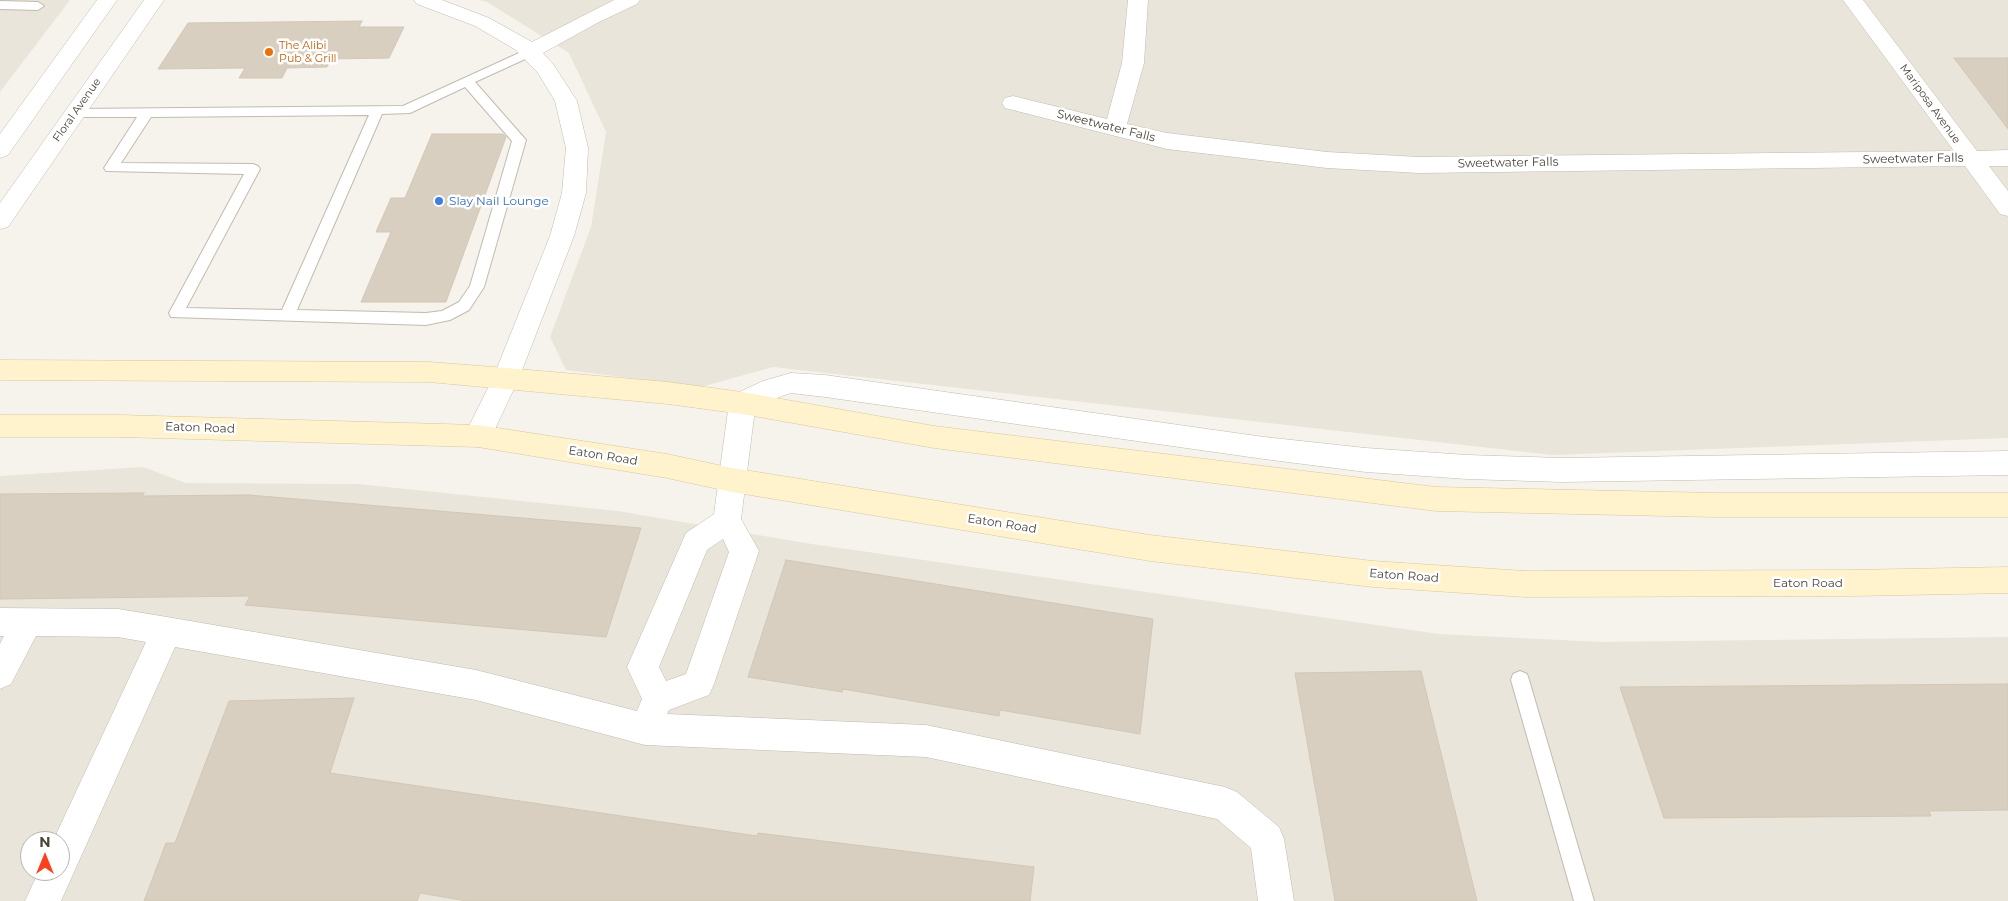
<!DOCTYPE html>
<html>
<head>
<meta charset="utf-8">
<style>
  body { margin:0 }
  #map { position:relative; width:2008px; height:901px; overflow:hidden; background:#f6f3ec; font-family:Montserrat,sans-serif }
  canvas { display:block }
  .north { position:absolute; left:20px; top:831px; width:50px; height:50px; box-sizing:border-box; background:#fff; border:1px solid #b7b4b0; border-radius:50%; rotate:0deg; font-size:14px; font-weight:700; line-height:20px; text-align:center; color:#4b4439 }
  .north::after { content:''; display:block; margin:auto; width:18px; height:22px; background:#fc3f1d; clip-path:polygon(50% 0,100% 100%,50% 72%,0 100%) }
</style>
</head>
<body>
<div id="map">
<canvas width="2008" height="901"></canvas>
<div class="north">N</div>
</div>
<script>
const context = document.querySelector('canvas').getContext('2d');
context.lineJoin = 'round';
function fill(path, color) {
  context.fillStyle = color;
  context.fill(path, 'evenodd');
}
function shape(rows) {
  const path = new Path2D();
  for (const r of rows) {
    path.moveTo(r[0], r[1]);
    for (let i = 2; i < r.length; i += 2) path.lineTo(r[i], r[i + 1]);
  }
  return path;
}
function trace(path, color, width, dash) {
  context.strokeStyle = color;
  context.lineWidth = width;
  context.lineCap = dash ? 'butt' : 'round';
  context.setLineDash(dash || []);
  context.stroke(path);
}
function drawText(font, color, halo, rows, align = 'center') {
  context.font = font + ' Montserrat,sans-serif';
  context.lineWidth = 5;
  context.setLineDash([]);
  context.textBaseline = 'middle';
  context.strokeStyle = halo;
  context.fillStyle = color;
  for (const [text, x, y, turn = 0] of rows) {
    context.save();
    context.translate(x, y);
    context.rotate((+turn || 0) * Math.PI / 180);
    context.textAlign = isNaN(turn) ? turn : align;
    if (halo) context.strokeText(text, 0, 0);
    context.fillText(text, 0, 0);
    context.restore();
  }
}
fill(shape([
  [0,0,70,0,0,92],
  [479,0,2008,0,2008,438,1552,455,773,367,701,387,566,370,550,337,591,227,606,132,569,53,487,2],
  [143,467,186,483,358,484,618,511,805,543,1439,634,1601,642,2008,637,2008,901,0,901,0,476],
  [30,841,60,841,60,871,30,871]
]), '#eae5da');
const building = shape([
  [362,21,359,27,404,27,389,58,331,59,327,67,287,68,282,78,239,78,245,68,158,69,188,23,362,21],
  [1954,58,2008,58,2008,129,1954,58],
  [432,134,503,134,506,137,446,302,361,302,391,232,376,232,391,198,405,198,432,134],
  [144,493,142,496,249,495,641,528,606,637,245,605,250,596,0,599,0,494,144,493],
  [786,560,1153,619,1140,734,1000,710,999,716,843,689,842,692,748,677,786,560],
  [1421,671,1477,901,1335,901,1295,673,1421,671],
  [2008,684,2008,810,1929,811,1931,816,1664,818,1620,687,2008,684],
  [354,698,330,773,757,836,758,833,1034,867,1030,901,467,901,420,893,417,901,144,901,166,843,175,843,229,701,354,698]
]);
fill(building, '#d8cfc1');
trace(building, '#d3c7b4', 1);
const lane = shape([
  [0,1,38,2,44,6,38,10,0,9,0,1],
  [530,48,534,49,536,52,534,55,475,82,526,140,484,287,469,310,450,320,426,325,171,317,169,313,244,174,106,171,104,168,137,117,75,117,69,113,75,109,403,106,530,48],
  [465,87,512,141,470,286,459,302,442,311,426,313,297,310,382,114,410,113,465,87],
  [369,115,282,310,186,308,260,169,258,166,253,164,121,163,151,117,369,115],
  [1520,671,1527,674,1529,680,1594,901,1574,901,1511,680,1513,674,1520,671]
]);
const street = shape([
  [97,0,117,0,8,155,0,158,0,134,97,0],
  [144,0,164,0,8,227,0,229,0,203,144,0],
  [414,0,442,0,489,18,532,42,614,0,640,0,637,4,597,23,543,53,553,64,577,101,588,148,586,193,574,236,519,378,488,444,478,447,468,444,464,436,493,378,550,236,562,193,566,148,555,101,538,73,516,50,475,26,417,4,414,0],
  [1128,0,1148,0,1144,63,1127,124,1167,133,1327,152,1419,157,1954,151,1843,0,1863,0,1977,151,2008,150,2008,166,1989,166,2008,191,2008,216,2000,214,1965,166,1419,173,1327,168,1167,149,1005,108,1002,103,1005,98,1013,96,1107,119,1122,63,1128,0],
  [791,373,825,375,1264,437,1366,448,1467,455,1562,458,2008,451,2008,475,1562,482,1467,479,1366,472,1264,459,825,397,791,393,779,397,755,409,741,519,759,551,714,684,709,695,669,710,667,714,926,725,1225,787,1237,792,1279,827,1284,839,1294,901,1258,901,1251,848,1217,819,926,757,645,745,476,700,175,647,61,901,25,901,39,871,60,871,60,841,53,841,146,642,118,637,36,636,11,684,0,689,0,644,4,636,0,636,0,608,118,609,167,617,476,670,637,711,642,699,627,667,686,533,714,514,729,403,733,395,763,381,791,373],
  [723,539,729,552,686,674,666,681,659,667,707,550,723,539]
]);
const secondary = shape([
  [0,360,429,362,506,368,668,382,742,392,934,426,1436,487,1716,493,2008,493,2008,517,1716,517,1436,511,934,448,742,414,668,404,429,382,0,380,0,360],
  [0,415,120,415,478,425,667,454,732,468,1150,535,1373,561,1525,571,1852,570,2008,567,2008,593,1852,596,1525,597,1373,587,1150,561,732,492,667,478,478,447,120,437,0,437,0,415]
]);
trace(lane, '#c2bbae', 2);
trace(street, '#c2bbae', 1);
trace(secondary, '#d6c79b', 1);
fill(lane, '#fff');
fill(street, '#fff');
fill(secondary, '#fff3cd');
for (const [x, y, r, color] of [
  [269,52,5,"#e8710a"],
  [439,201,5,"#3f7fe0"]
]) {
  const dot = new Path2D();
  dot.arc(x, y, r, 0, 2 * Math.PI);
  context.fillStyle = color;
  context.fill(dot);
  trace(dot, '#fff', 2);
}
drawText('11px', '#c56008', '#fff', [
  ["The Alibi",279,46],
  ["Pub & Grill",279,59]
], 'left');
drawText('11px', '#4b4439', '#fff', [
  ["Mariposa Avenue",1930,104,54],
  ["Floral Avenue",77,110,-55]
]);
drawText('12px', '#4b4439', '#fff', [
  ["Sweetwater Falls",1106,126,14],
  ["Sweetwater Falls",1913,159,-1],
  ["Sweetwater Falls",1508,163,-1],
  ["Eaton Road",200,428,2],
  ["Eaton Road",603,456,9],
  ["Eaton Road",1002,524,9],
  ["Eaton Road",1404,576,4],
  ["Eaton Road",1808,583]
]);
drawText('12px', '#366cbe', '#fff', [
  ["Slay Nail Lounge",449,201]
], 'left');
</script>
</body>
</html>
